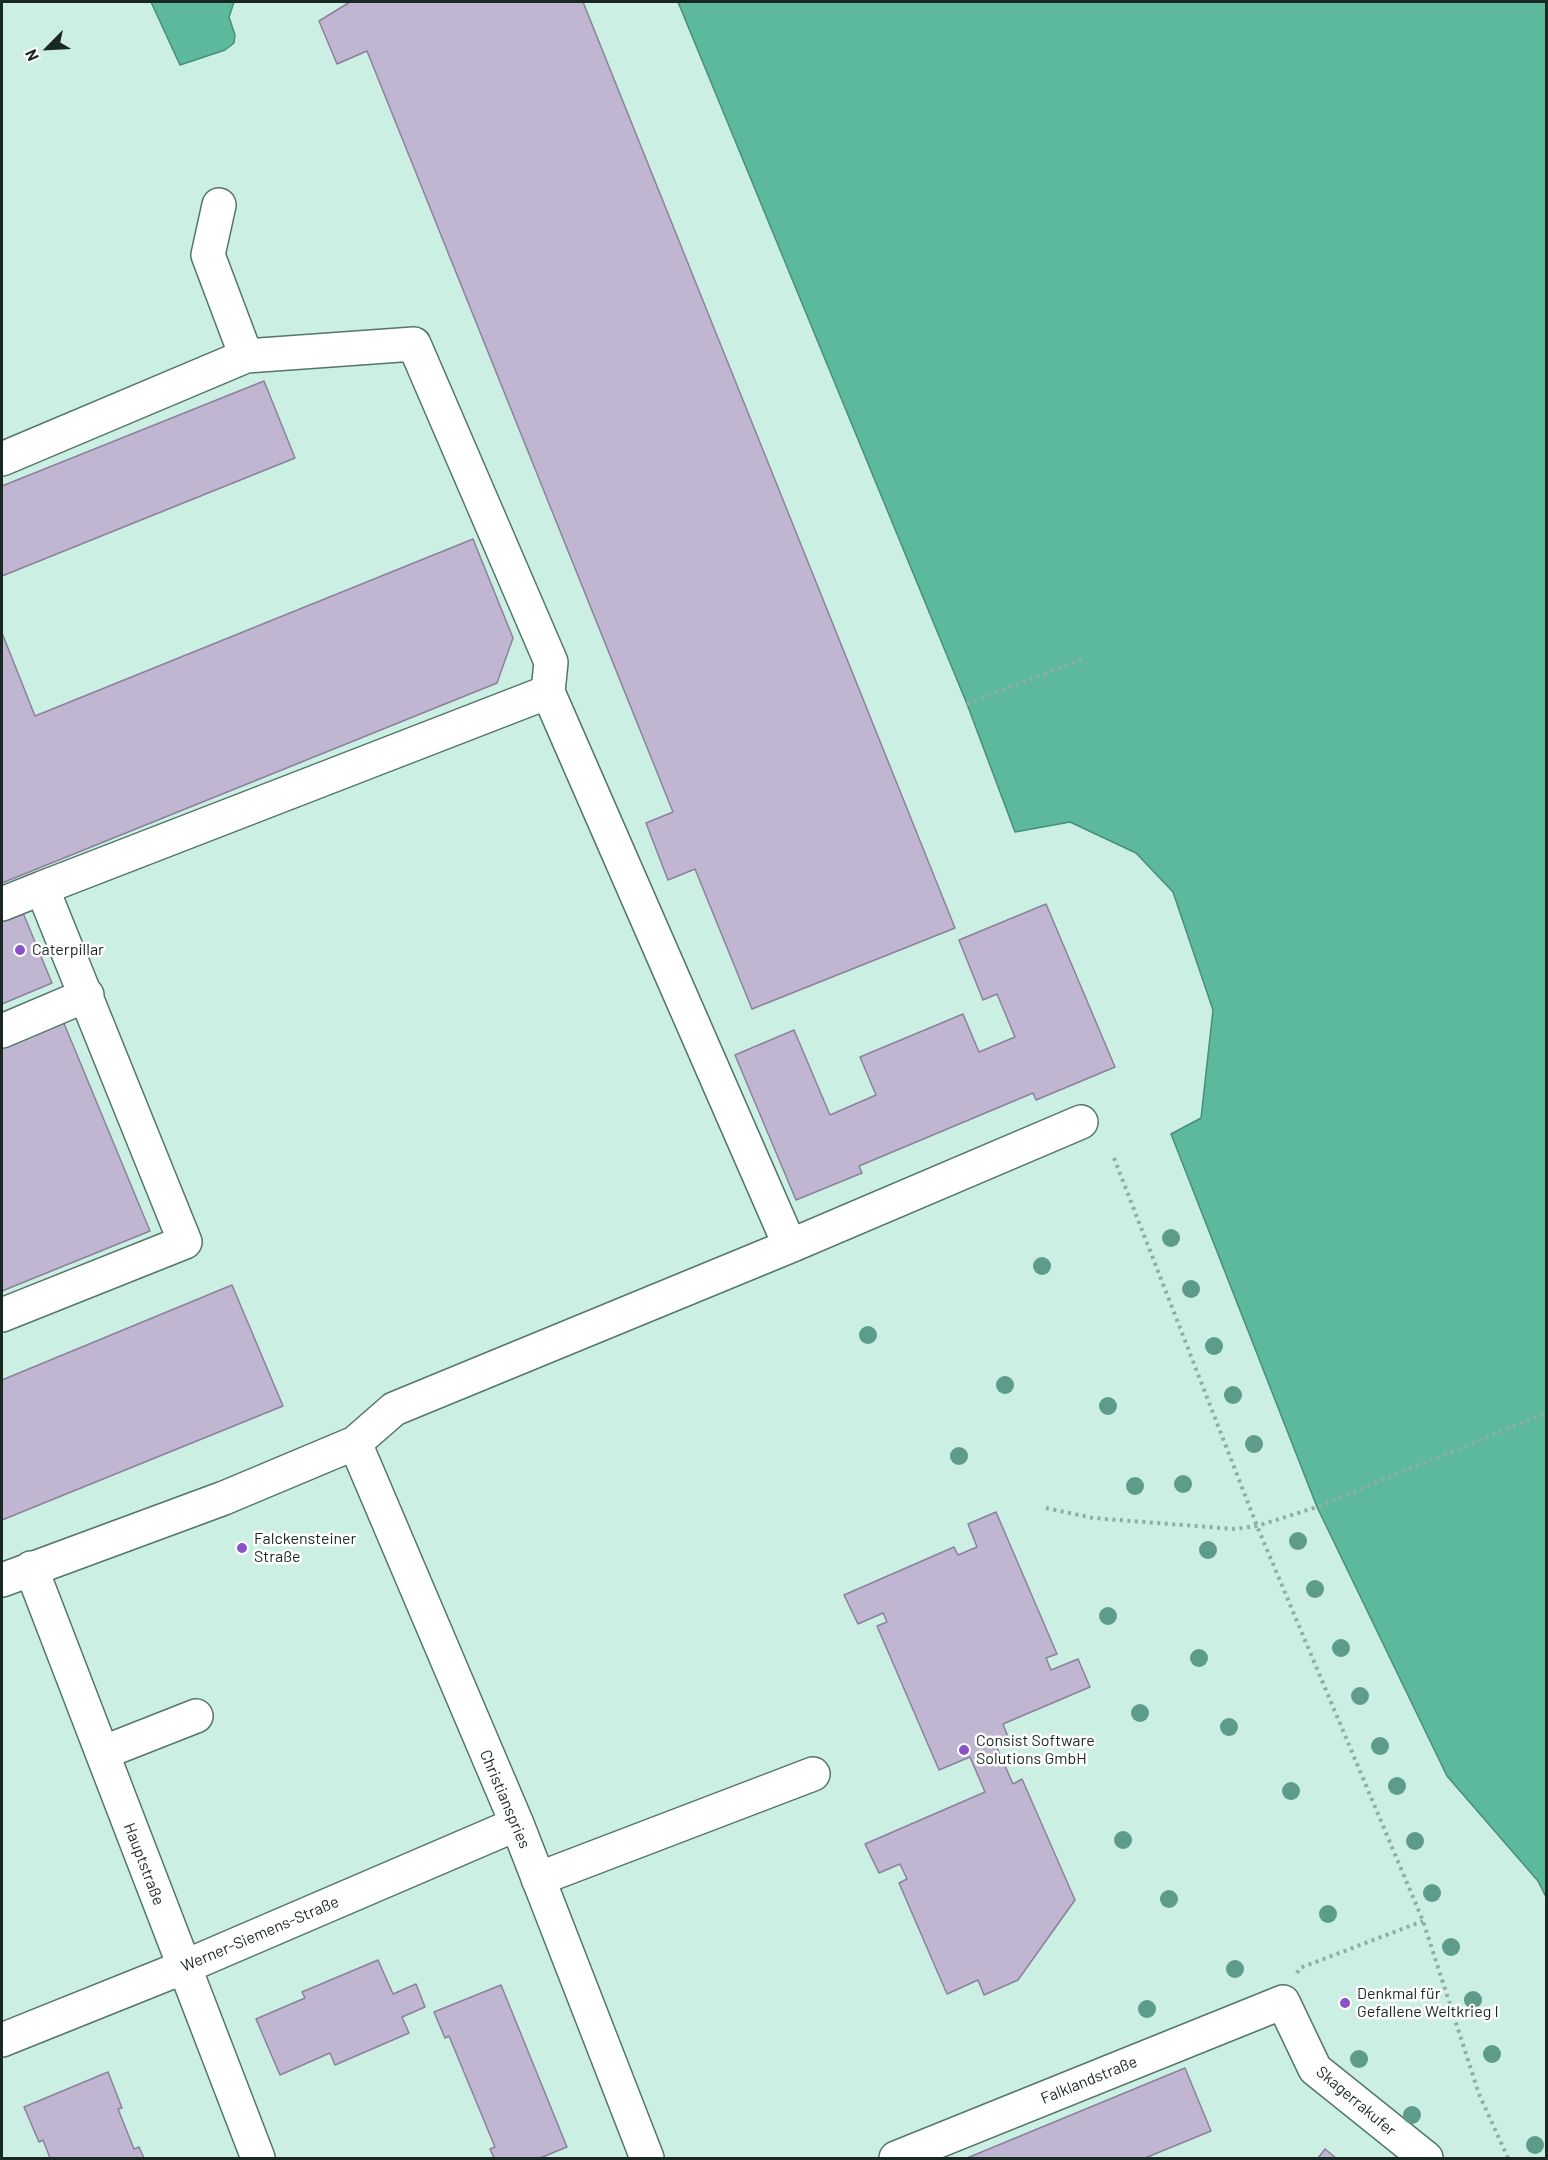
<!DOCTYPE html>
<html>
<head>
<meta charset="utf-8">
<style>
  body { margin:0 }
  #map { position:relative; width:1548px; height:2160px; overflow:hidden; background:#cbefe2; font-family:Barlow,sans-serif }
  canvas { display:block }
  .frame { position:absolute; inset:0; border:3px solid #1a2823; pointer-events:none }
  .north { position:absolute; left:18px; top:18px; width:60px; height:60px; -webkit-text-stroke:4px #fff; paint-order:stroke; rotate:246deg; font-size:16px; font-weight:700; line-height:24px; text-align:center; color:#1a2823 }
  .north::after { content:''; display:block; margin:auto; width:21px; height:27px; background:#1a2823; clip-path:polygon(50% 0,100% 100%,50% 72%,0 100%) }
</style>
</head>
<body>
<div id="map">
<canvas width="1548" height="2160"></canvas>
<div class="frame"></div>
<div class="north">N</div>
</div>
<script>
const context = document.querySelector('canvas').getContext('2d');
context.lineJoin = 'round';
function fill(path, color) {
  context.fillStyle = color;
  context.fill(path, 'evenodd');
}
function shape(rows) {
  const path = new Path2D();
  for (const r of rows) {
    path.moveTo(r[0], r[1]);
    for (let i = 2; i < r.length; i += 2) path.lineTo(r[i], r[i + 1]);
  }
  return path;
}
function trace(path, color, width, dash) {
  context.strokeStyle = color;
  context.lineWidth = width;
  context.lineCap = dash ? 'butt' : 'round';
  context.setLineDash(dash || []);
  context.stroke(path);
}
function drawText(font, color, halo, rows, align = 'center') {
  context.font = font + ' Barlow,sans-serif';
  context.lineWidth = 5;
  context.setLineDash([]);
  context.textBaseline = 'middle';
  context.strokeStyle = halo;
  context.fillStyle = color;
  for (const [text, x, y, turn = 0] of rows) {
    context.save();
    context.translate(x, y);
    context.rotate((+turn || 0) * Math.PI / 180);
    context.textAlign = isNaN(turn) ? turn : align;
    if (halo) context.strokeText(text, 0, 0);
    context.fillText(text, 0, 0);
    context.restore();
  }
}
const water = shape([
  [151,2,234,2,229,17,235,35,234,43,225,50,180,65,151,2],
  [678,2,1546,2,1546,1897,1538,1881,1447,1776,1317,1507,1171,1134,1201,1118,1213,1010,1173,892,1136,853,1070,822,1015,832,967,704,678,2]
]);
fill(water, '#5cb99d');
trace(water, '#488e78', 1.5);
const building = shape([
  [350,2,583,2,955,928,752,1009,695,869,668,880,646,823,673,812,367,51,337,64,319,21,350,2],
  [264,381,295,458,2,576,2,486,264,381],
  [473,539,513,638,497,683,2,883,2,633,35,716,473,539],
  [1046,904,1115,1067,1036,1100,1033,1093,859,1166,862,1173,796,1200,735,1055,794,1030,830,1115,876,1095,860,1057,963,1014,979,1052,1015,1037,997,994,983,1000,959,940,1046,904],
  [21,908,52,983,2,1004,2,916,21,908],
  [63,1021,150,1231,2,1291,2,1046,63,1021],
  [232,1285,283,1406,2,1520,2,1380,232,1285],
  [996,1512,1057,1654,1046,1658,1051,1670,1078,1659,1090,1687,1003,1724,1008,1737,995,1743,1013,1784,1022,1779,1075,1900,1018,1980,984,1995,978,1980,947,1994,899,1883,907,1879,900,1864,879,1873,865,1844,985,1792,970,1757,939,1770,877,1626,887,1622,883,1613,858,1624,844,1595,954,1547,958,1555,977,1547,968,1524,996,1512],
  [378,1960,393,1994,416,1984,425,2007,402,2017,409,2033,335,2065,330,2053,280,2075,256,2019,305,1998,302,1992,378,1960],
  [501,1985,567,2147,540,2158,494,2158,490,2149,495,2147,449,2036,445,2038,434,2012,501,1985],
  [1185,2068,1211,2131,1145,2158,967,2158,1185,2068],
  [108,2072,122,2108,118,2109,134,2149,139,2147,144,2158,50,2158,43,2140,39,2142,24,2107,108,2072],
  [1325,2149,1336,2158,1318,2158,1325,2149]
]);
fill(building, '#c1b6d2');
trace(building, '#8b819b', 1.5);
const minor = shape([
  [219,205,208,255,246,356,414,344,551,662,548,692,790,1246],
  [2,459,246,356],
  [42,888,548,692],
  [2,904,42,888,185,1242,2,1315],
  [2,1031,87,995],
  [355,1443,517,1824,647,2158],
  [31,1568,258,2158],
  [2,1580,224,1498,355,1443,394,1409,790,1246,1081,1122],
  [102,1753,196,1716],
  [538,1879,813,1774],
  [2,2040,184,1967,517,1824],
  [896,2158,1283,2002,1315,2069,1426,2158]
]);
trace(minor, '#54756a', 36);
trace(shape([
  [967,704,1083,659],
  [1114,1158,1257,1526,1423,1921,1479,2094,1508,2158],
  [1046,1508,1093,1518,1234,1529,1257,1526,1317,1507,1546,1413],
  [1297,1973,1300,1968,1423,1921]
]), '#90ada3', 4, [3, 4.5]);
trace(minor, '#fff', 33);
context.fillStyle = '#5d9b8b';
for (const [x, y] of [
  [1171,1238],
  [1042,1266],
  [1191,1289],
  [868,1335],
  [1214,1346],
  [1005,1385],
  [1233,1395],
  [1108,1406],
  [1254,1444],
  [959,1456],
  [1183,1484],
  [1135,1486],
  [1298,1541],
  [1208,1550],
  [1315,1589],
  [1108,1616],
  [1341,1648],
  [1199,1658],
  [1360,1696],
  [1140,1713],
  [1229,1727],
  [1380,1746],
  [1397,1786],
  [1291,1791],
  [1123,1840],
  [1415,1841],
  [1432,1893],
  [1169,1899],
  [1328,1914],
  [1451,1947],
  [1235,1969],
  [1473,2000],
  [1147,2009],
  [1492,2054],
  [1359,2059],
  [1412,2115],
  [1535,2145]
]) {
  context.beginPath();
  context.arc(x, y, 9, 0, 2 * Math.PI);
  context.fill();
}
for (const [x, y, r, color] of [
  [20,950,6,"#8a51c8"],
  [242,1548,6,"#8a51c8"],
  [964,1750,6,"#8a51c8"],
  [1345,2003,6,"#8a51c8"]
]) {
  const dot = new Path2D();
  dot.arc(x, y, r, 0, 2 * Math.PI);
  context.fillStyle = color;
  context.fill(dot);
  trace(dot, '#fff', 2);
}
drawText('16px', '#1a2823', '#fff', [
  ["Caterpillar",32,950],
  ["Falckensteiner",254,1539],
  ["Straße",254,1557],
  ["Consist Software",976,1741],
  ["Solutions GmbH",976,1759],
  ["Denkmal für",1357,1994],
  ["Gefallene Weltkrieg I",1357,2012]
], 'left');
drawText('16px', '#1a2823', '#fff', [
  ["Christianspries",505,1799,67],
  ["Hauptstraße",144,1864,69],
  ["Werner-Siemens-Straße",260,1934,-23],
  ["Falklandstraße",1089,2080,-22],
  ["Skagerrakufer",1356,2101,40]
]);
</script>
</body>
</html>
